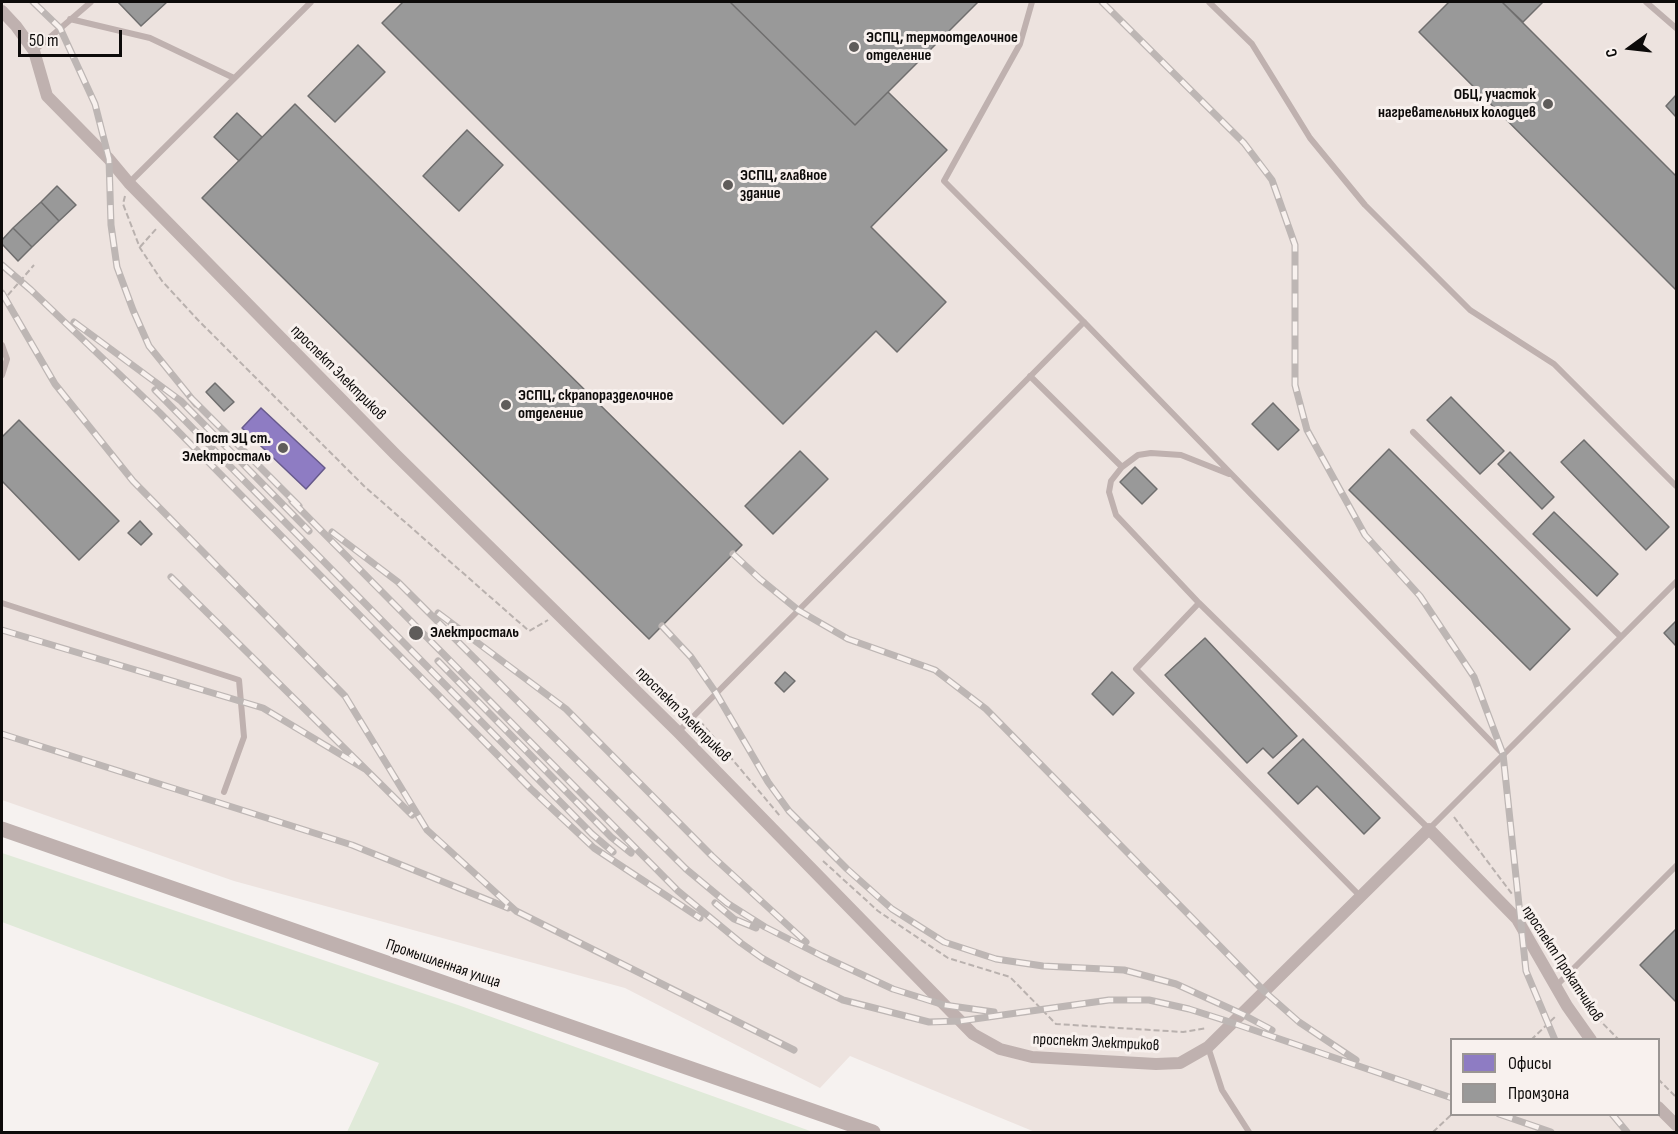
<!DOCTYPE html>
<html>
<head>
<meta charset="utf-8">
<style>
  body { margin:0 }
  #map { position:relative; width:1678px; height:1134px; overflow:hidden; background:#f6f2f0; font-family:"Sofia Sans Condensed",sans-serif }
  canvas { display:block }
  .frame { position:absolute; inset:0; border:3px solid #0d0b0a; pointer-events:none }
  .legend { position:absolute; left:1450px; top:1038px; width:210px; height:78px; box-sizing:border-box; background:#f8f1ee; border:2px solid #9a9593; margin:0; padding:8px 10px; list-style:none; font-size:18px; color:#0d0b0a }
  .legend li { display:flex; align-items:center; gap:12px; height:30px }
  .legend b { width:30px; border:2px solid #9a9593 }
  .north { position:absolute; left:1600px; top:18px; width:60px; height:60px; -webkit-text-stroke:4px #f8f1ee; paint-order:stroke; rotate:255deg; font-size:16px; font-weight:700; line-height:24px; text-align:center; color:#0d0b0a }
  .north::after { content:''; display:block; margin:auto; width:21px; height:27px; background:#0d0b0a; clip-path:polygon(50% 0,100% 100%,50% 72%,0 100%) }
  .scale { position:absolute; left:18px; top:30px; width:104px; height:27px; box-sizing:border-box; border:3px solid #0d0b0a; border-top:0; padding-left:8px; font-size:18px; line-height:21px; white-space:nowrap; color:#0d0b0a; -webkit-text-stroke:4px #f8f1ee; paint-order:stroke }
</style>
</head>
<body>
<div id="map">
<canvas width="1678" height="1134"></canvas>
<div class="frame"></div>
<ul class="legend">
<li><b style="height:16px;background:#8e7cc3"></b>Офисы</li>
<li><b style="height:16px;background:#999"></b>Промзона</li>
</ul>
<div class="north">С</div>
<div class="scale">50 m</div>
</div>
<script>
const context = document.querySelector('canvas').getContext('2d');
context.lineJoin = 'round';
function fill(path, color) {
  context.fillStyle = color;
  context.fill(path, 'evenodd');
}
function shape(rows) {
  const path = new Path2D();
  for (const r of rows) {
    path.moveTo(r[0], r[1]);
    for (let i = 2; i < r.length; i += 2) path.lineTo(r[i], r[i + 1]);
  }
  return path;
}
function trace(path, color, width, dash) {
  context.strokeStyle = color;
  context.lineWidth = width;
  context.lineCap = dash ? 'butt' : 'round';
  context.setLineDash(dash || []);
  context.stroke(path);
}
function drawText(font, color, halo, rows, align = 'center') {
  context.font = font + ' "Sofia Sans Condensed",sans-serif';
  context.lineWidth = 6;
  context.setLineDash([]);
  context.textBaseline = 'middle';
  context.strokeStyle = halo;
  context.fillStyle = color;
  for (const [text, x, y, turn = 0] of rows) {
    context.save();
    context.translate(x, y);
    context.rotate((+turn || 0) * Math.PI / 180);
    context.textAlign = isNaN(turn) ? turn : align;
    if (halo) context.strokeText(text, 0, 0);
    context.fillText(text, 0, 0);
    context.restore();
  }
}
fill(shape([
  [2,2,1676,2,1676,1132,1035,1132,850,1056,820,1088,625,988,234,881,2,800],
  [1452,1040,1658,1040,1658,1114,1452,1114]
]), '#ede3df');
fill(shape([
  [2,853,458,1005,813,1132,347,1132,379,1063,2,922]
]), '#e0ead9');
const offices = shape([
  [261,408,325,468,306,489,242,428,261,408]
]);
fill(offices, '#8e7cc3');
trace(offices, '#675a8c', 1.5);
const industry = shape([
  [118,2,167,2,141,26,118,2],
  [403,2,730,2,855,125,888,92,947,150,871,227,946,302,897,352,876,331,783,424,382,23,403,2],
  [730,2,978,2,855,125,730,2],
  [1449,2,1502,2,1676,176,1676,290,1419,32,1449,2],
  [1502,2,1543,2,1523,22,1502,2],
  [358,45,385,72,335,122,308,96,358,45],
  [1676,95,1676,117,1666,106,1676,95],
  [295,104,742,545,649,639,202,198,295,104],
  [237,113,262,137,239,161,214,137,237,113],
  [467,130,503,165,459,211,423,176,467,130],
  [57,186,76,205,59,221,41,202,57,186],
  [41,202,59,221,32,247,13,228,41,202],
  [13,228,32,247,18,261,2,244,2,240,13,228],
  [215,383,234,402,224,411,206,392,215,383],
  [1451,397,1504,451,1480,474,1427,420,1451,397],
  [1273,403,1299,430,1278,450,1252,424,1273,403],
  [19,420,119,521,79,560,2,481,2,437,19,420],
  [1584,440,1669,527,1646,550,1561,462,1584,440],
  [1389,449,1570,629,1530,670,1349,490,1389,449],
  [800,451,828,479,773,534,745,506,800,451],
  [1510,452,1554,497,1542,509,1498,464,1510,452],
  [1135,467,1157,489,1142,504,1120,482,1135,467],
  [1554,512,1618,574,1597,596,1533,534,1554,512],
  [140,521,152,534,141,545,128,533,140,521],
  [1676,621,1676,646,1664,633,1676,621],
  [1205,638,1297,736,1273,758,1263,748,1247,763,1165,675,1205,638],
  [785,672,795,681,784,692,775,683,785,672],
  [1112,672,1134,693,1113,715,1092,694,1112,672],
  [1303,739,1380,818,1364,834,1317,786,1298,804,1268,773,1303,739],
  [1676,929,1676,1002,1640,965,1676,929]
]);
fill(industry, '#999');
trace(industry, '#6f6e6e', 1.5);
trace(shape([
  [125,196,123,204,140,248,162,281,198,320,364,486,529,631,548,620],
  [140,247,156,229],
  [2,302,34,265],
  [700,721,780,816],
  [1454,817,1512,894],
  [823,861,878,911,948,958,1010,977,1056,1024,1183,1032,1207,1028],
  [1541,932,1564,963],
  [1573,981,1577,997,1619,1040],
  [1531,1040,1557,1015],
  [1658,1079,1676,1097],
  [1433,1132,1452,1114]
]), '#b9b1ae', 2, [6, 3]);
trace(shape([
  [1032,2,1020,44,944,181,1084,322,1503,754],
  [1209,2,1252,44,1310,138,1365,205,1470,310,1554,364,1676,486],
  [1646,2,1676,28],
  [70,19,150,38,234,78],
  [34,51,91,2],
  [129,183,311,2],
  [2,345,7,359,2,375],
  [1030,376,1122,467],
  [1413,432,1621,637],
  [1229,474,1181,455,1151,453,1138,455,1122,467,1111,481,1109,492,1116,515,1199,603,1136,669,1361,897],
  [2,603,239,680,244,737,224,792],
  [1199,603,1429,829,1676,582],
  [678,732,1084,322],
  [1556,986,1676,866],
  [1208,1047,1222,1090,1249,1132]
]), '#bfb1af', 6);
trace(shape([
  [2,11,16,26,34,51,47,96,109,159,129,183,395,454,678,732,973,1034,1000,1049,1032,1057,1156,1064,1180,1063,1208,1047,1429,829,1517,919,1567,1006,1591,1040],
  [1658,1107,1676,1125]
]), '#bfb1af', 12);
trace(shape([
  [2,829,873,1132]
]), '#bfb1af', 15);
const rail = shape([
  [33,2,60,28,95,104,109,159,111,225,117,267,133,310,149,346,196,404],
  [1102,2,1244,143,1272,180,1295,245,1295,385,1307,430,1365,535,1420,596,1474,677,1503,754,1526,971,1555,1040],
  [2,265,31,290,160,413,531,789,594,848,700,918],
  [2,293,55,384,133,481,345,696,427,830,516,911,794,1050],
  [74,322,181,401,309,531],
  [155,390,592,834,613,852],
  [190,397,299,506],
  [292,501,678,891,741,943,762,958,798,978,843,1000,929,1022,960,1021,1109,1000,1149,1000,1189,1009,1233,1023,1452,1098],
  [332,532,398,582,686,869,727,903,765,927,822,956,893,989,944,1005,994,1012],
  [733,554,760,579,798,610,848,639,935,670,986,709,1265,992,1299,1022,1356,1060],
  [171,577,412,815],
  [438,613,566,709,712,856,806,942],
  [662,626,691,657,716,693,768,782,789,811,847,869,892,909,944,942,996,959,1043,966,1124,970,1176,984,1242,1014,1272,1030],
  [2,630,263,708,365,769],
  [438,661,611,837,631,853],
  [2,734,352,845,508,908],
  [715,903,734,919,756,928],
  [1499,1114,1551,1132],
  [1612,1114,1627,1132]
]);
trace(rail, '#bdb6b4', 7);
trace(rail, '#f8f1ee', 4.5, [14]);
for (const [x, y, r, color] of [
  [854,47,6,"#5f5c5a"],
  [1548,104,6,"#5f5c5a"],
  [728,185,6,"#5f5c5a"],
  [506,405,6,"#5f5c5a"],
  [283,448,6,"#5f5c5a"],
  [416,633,8,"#5f5c5a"]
]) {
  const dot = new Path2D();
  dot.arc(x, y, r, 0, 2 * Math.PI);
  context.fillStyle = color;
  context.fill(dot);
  trace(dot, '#f8f1ee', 2);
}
drawText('bold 16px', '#0d0b0a', '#f8f1ee', [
  ["ЭСПЦ, термоотделочное",866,38],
  ["отделение",866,56],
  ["ОБЦ, участок",1536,95,"right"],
  ["нагревательных колодцев",1536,113,"right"],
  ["ЭСПЦ, главное",740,176],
  ["здание",740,194],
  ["ЭСПЦ, скрапоразделочное",518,396],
  ["отделение",518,414],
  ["Пост ЭЦ ст.",271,439,"right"],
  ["Электросталь",271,457,"right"],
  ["Электросталь",430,633]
], 'left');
drawText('16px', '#0d0b0a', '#f8f1ee', [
  ["проспект Электриков",338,373,45],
  ["проспект Электриков",683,715,45],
  ["Промышленная улица",443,964,19],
  ["проспект Прокатчиков",1562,964,57],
  ["проспект Электриков",1096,1043,3]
]);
</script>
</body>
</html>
